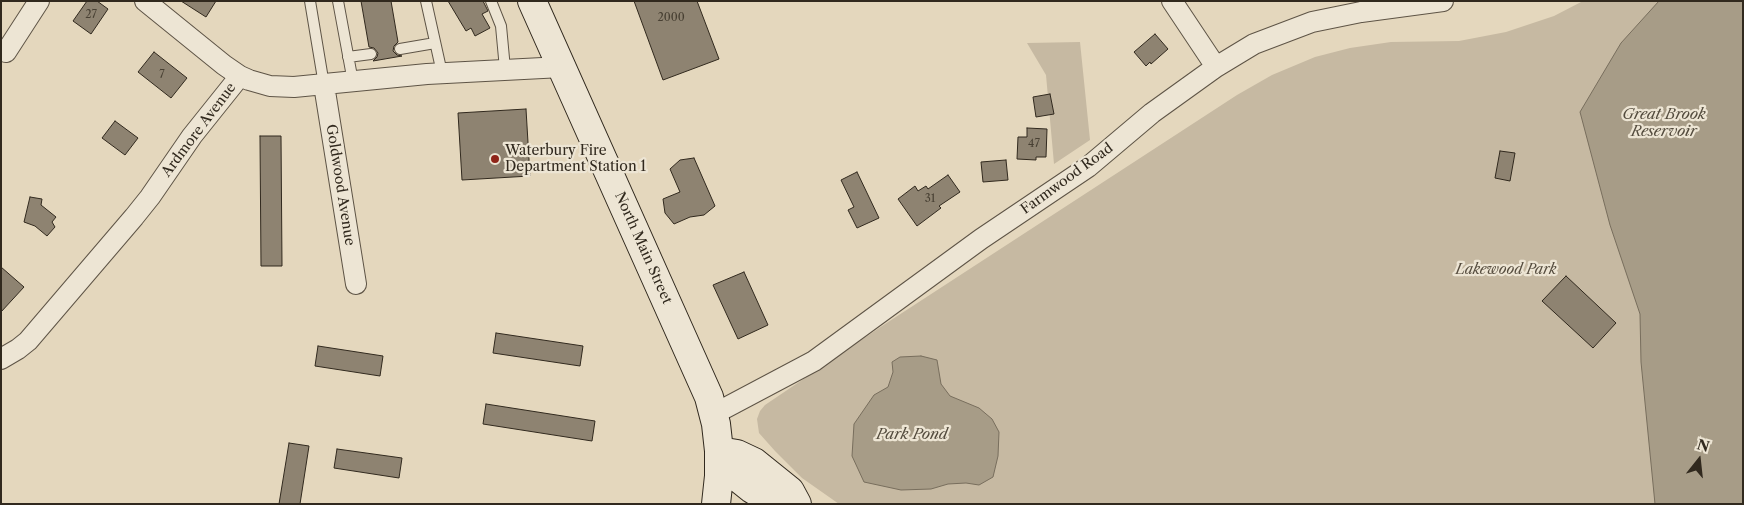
<!DOCTYPE html>
<html>
<head>
<meta charset="utf-8">
<style>
  body { margin:0 }
  #map { position:relative; width:1744px; height:505px; overflow:hidden; background:#e4d7bd; font-family:"Libre Caslon Text",serif }
  canvas { display:block }
  .frame { position:absolute; inset:0; border:2px solid #31291e; pointer-events:none }
  .north { position:absolute; left:1674px; top:435px; width:50px; height:50px; -webkit-text-stroke:4px #ede5d4; paint-order:stroke; rotate:16deg; font-size:14px; font-weight:700; line-height:20px; text-align:center; color:#31291e }
  .north::after { content:''; display:block; margin:auto; width:18px; height:22px; background:#31291e; clip-path:polygon(50% 0,100% 100%,50% 72%,0 100%) }
</style>
</head>
<body>
<div id="map">
<canvas width="1744" height="505"></canvas>
<div class="frame"></div>
<div class="north">N</div>
</div>
<script>
const context = document.querySelector('canvas').getContext('2d');
context.lineJoin = 'round';
function fill(path, color) {
  context.fillStyle = color;
  context.fill(path, 'evenodd');
}
function shape(rows) {
  const path = new Path2D();
  for (const r of rows) {
    path.moveTo(r[0], r[1]);
    for (let i = 2; i < r.length; i += 2) path.lineTo(r[i], r[i + 1]);
  }
  return path;
}
function trace(path, color, width, dash) {
  context.strokeStyle = color;
  context.lineWidth = width;
  context.lineCap = dash ? 'butt' : 'round';
  context.setLineDash(dash || []);
  context.stroke(path);
}
function drawText(font, color, halo, rows, align = 'center') {
  context.font = font + ' "Libre Caslon Text",serif';
  context.lineWidth = 4.5;
  context.setLineDash([]);
  context.textBaseline = 'middle';
  context.strokeStyle = halo;
  context.fillStyle = color;
  for (const [text, x, y, turn = 0] of rows) {
    context.save();
    context.translate(x, y);
    context.rotate((+turn || 0) * Math.PI / 180);
    context.textAlign = isNaN(turn) ? turn : align;
    if (halo) context.strokeText(text, 0, 0);
    context.fillText(text, 0, 0);
    context.restore();
  }
}
fill(shape([
  [1583,1,1743,1,1743,504,839,504,802,478,775,451,759,433,757,419,760,411,765,405,882,326,1237,95,1272,75,1315,57,1350,48,1391,42,1459,41,1506,32,1554,16],
  [1080,42,1090,140,1054,164,1046,75,1027,43]
]), '#c6b9a2');
const water = shape([
  [1659,1,1743,1,1743,504,1655,504,1641,362,1640,314,1610,225,1580,112,1621,43,1659,1],
  [921,356,937,360,941,384,950,396,979,408,992,419,999,432,998,456,993,477,979,485,966,483,948,484,931,489,901,490,864,482,852,456,854,424,874,395,888,387,893,372,892,362,900,357,921,356]
]);
fill(water, '#a79c87');
trace(water, '#786e5d', 1);
const building = shape([
  [87,1,97,1,108,9,91,34,73,21,87,1],
  [181,1,216,1,206,17,181,1],
  [361,1,391,1,398,42,394,46,393,51,397,55,402,56,373,61,377,57,378,53,374,48,369,47,361,1],
  [448,1,483,1,488,11,482,14,490,28,475,36,471,28,466,31,448,1],
  [634,1,697,1,719,59,663,80,634,1],
  [1155,34,1168,49,1151,64,1150,62,1146,66,1134,52,1155,34],
  [154,52,187,78,171,98,138,72,154,52],
  [1050,94,1054,114,1036,117,1033,97,1050,94],
  [526,109,530,176,462,180,458,113,526,109],
  [115,121,138,138,125,155,102,138,115,121],
  [1027,128,1047,129,1046,157,1036,157,1036,160,1017,159,1018,137,1027,137,1027,128],
  [260,136,281,136,282,266,261,266,260,136],
  [1500,151,1515,153,1510,181,1495,178,1500,151],
  [694,158,715,206,704,215,690,217,674,224,665,213,663,199,680,192,670,169,680,160,694,158],
  [1006,160,1008,180,983,182,981,162,1006,160],
  [857,172,879,218,857,228,848,210,854,207,841,180,857,172],
  [948,175,960,192,939,206,941,208,917,226,898,199,915,186,918,191,926,186,928,189,948,175],
  [30,197,42,199,41,205,56,217,52,222,55,227,47,236,35,226,24,222,30,197],
  [1,267,24,287,1,312,1,267],
  [744,272,768,325,738,339,713,285,744,272],
  [1566,276,1616,323,1593,348,1542,301,1566,276],
  [496,333,583,346,580,366,493,353,496,333],
  [318,346,383,356,380,376,315,366,318,346],
  [486,404,595,421,592,441,483,424,486,404],
  [289,443,309,446,300,504,279,504,289,443],
  [337,449,402,458,399,478,334,468,337,449]
]);
fill(building, '#8e8371');
trace(building, '#31291e', 1);
const lane = shape([
  [310,1,324,85],
  [338,1,353,82],
  [426,1,442,73],
  [491,1,501,26,505,69],
  [400,49,435,43],
  [348,57,371,54]
]);
const street = shape([
  [145,1,224,65,240,76,249,80,270,86,294,87,427,74,562,67],
  [1172,1,1216,67],
  [6,52,39,1],
  [324,85,356,284],
  [1,359,18,349,28,341,134,217,150,197,192,136,240,76],
  [714,414,814,361,981,239,1088,167,1152,113,1216,67,1254,44,1312,22,1361,12,1443,1]
]);
const secondary = shape([
  [532,1,709,397,716,424,719,451,719,476,716,504],
  [719,451,737,454,754,462,790,491,797,504],
  [719,451,729,467,737,477,752,489,776,504]
]);
trace(lane, '#5e5446', 12);
trace(street, '#5e5446', 22);
trace(secondary, '#31291e', 30);
trace(lane, '#ede5d4', 10);
trace(street, '#ede5d4', 20);
trace(secondary, '#ede5d4', 28);
for (const [x, y, r, color] of [
  [495,159,5,"#8f2418"]
]) {
  const dot = new Path2D();
  dot.arc(x, y, r, 0, 2 * Math.PI);
  context.fillStyle = color;
  context.fill(dot);
  trace(dot, '#ede5d4', 2);
}
drawText('11px', '#484033', null, [
  ["27",91,15],
  ["2000",671,18],
  ["7",162,75],
  ["47",1034,144],
  ["31",930,199]
]);
drawText('14px', '#31291e', '#ede5d4', [
  ["Ardmore Avenue",199,130,-53],
  ["Farmwood Road",1067,179,-36],
  ["Goldwood Avenue",340,185,81],
  ["North Main Street",643,248,66]
]);
drawText('14px', '#31291e', '#ede5d4', [
  ["Waterbury Fire",505,151],
  ["Department Station 1",505,167]
], 'left');
drawText('italic 14px', '#564d3f', '#ede5d4', [
  ["Lakewood Park",1506,270]
]);
drawText('italic 15px', '#544c3e', '#ede5d4', [
  ["Great Brook",1664,115],
  ["Reservoir",1664,132],
  ["Park Pond",912,435]
]);
</script>
</body>
</html>
